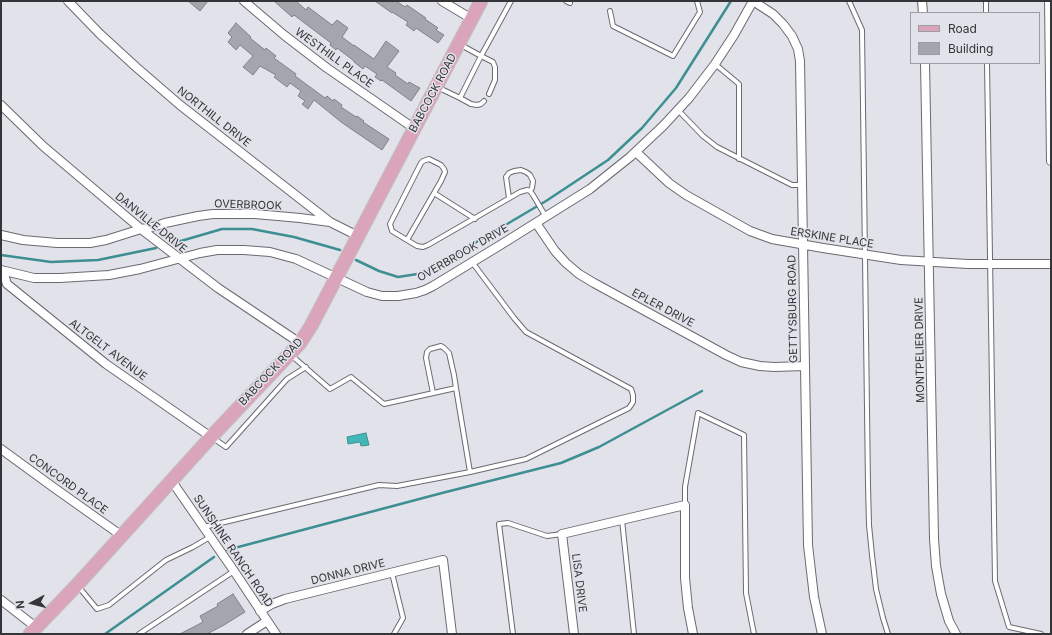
<!DOCTYPE html>
<html>
<head>
<meta charset="utf-8">
<style>
  body { margin:0 }
  #map { position:relative; width:1052px; height:635px; overflow:hidden; background:#e2e2eb; font-family:Inter,sans-serif }
  canvas { display:block }
  .frame { position:absolute; inset:0; border:2px solid #343538; pointer-events:none }
  .legend { position:absolute; left:910px; top:12px; width:130px; height:52px; box-sizing:border-box; background:#e2e2eb; border:1px solid #9c9da3; margin:0; padding:5px 7px; list-style:none; font-size:12px; color:#343538 }
  .legend li { display:flex; align-items:center; gap:8px; height:20px }
  .legend b { width:20px; border:1px solid #9c9da3 }
  .north { position:absolute; left:12px; top:583px; width:40px; height:40px; -webkit-text-stroke:3px #e2e2eb; paint-order:stroke; rotate:263deg; font-size:11px; font-weight:700; line-height:16px; text-align:center; color:#343538 }
  .north::after { content:''; display:block; margin:auto; width:14px; height:18px; background:#343538; clip-path:polygon(50% 0,100% 100%,50% 72%,0 100%) }
</style>
</head>
<body>
<div id="map">
<canvas width="1052" height="635"></canvas>
<div class="frame"></div>
<ul class="legend">
<li><b style="height:5px;background:#daa4ba"></b>Road</li>
<li><b style="height:11px;background:#a4a5ad"></b>Building</li>
</ul>
<div class="north">N</div>
</div>
<script>
const context = document.querySelector('canvas').getContext('2d');
context.lineJoin = 'round';
function fill(path, color) {
  context.fillStyle = color;
  context.fill(path, 'evenodd');
}
function shape(rows) {
  const path = new Path2D();
  for (const r of rows) {
    path.moveTo(r[0], r[1]);
    for (let i = 2; i < r.length; i += 2) path.lineTo(r[i], r[i + 1]);
  }
  return path;
}
function trace(path, color, width, dash) {
  context.strokeStyle = color;
  context.lineWidth = width;
  context.lineCap = dash ? 'butt' : 'round';
  context.setLineDash(dash || []);
  context.stroke(path);
}
function drawText(font, color, halo, rows, align = 'center') {
  context.font = font + ' Inter,sans-serif';
  context.lineWidth = 3;
  context.setLineDash([]);
  context.textBaseline = 'middle';
  context.strokeStyle = halo;
  context.fillStyle = color;
  for (const [text, x, y, turn = 0] of rows) {
    context.save();
    context.translate(x, y);
    context.rotate((+turn || 0) * Math.PI / 180);
    context.textAlign = isNaN(turn) ? turn : align;
    if (halo) context.strokeText(text, 0, 0);
    context.fillText(text, 0, 0);
    context.restore();
  }
}
const water = shape([
  [366,433,369,445,361,446,360,442,348,444,347,437,366,433]
]);
fill(water, '#43b6b8');
trace(water, '#3e8f92', 1);
trace(shape([
  [174,243,222,229,252,229,294,237,340,250],
  [1,255,51,262,98,260,156,248],
  [356,260,379,271,398,277,424,273,546,201,608,160,642,128,676,88,731,1],
  [227,550,442,493,561,463,599,447,702,391],
  [105,634,214,557]
]), '#3e8f92', 2.5);
const building = shape([
  [188,1,208,1,200,11,188,1],
  [274,1,296,1,306,10,308,7,332,25,337,20,348,28,342,37,354,46,354,45,374,59,386,41,399,51,387,67,396,73,395,75,408,84,409,82,420,88,411,101,382,80,381,81,375,77,377,74,365,66,363,69,354,62,354,61,337,48,336,50,330,45,331,43,294,15,292,17,274,1],
  [375,1,396,1,405,7,407,5,426,18,425,19,438,28,436,30,444,35,438,43,416,28,414,31,406,25,408,22,392,12,392,13,375,1],
  [236,23,251,37,250,38,265,50,266,48,276,56,274,58,296,74,295,76,325,98,327,96,333,101,334,99,342,105,341,107,356,117,357,116,364,121,363,122,389,139,382,150,341,122,314,100,308,109,302,104,305,101,298,96,301,91,290,83,287,87,274,77,276,75,260,66,253,75,243,67,253,56,240,45,236,50,228,42,232,37,228,33,236,23],
  [233,594,245,612,224,625,207,634,180,634,203,622,200,616,218,606,217,604,233,594]
]);
fill(building, '#a4a5ad');
trace(building, '#808189', 1);
const service = shape([
  [566,1,570,3],
  [849,1,862,30,868,485,869,525,872,555,876,589,883,618,888,634],
  [986,1,986,13],
  [610,11,613,26,673,56,700,12,697,1],
  [461,45,481,56,511,1],
  [987,63,995,581,1009,627,1041,634],
  [715,64,739,84,739,159],
  [437,87,460,98,481,56,493,62,495,67,495,80,489,94],
  [460,98,471,104,477,105,481,104,484,101],
  [678,110,703,136,717,147,792,185,802,185],
  [434,193,475,219],
  [509,198,506,177,509,173,514,171,521,170,526,172,530,175,533,181,532,188,530,191],
  [407,240,441,181,445,172,444,169,441,165,429,159,423,161,421,163,390,224,392,231,417,246,423,247,428,245,520,192,527,190,530,191,533,195,546,217],
  [291,355,330,389,351,377,384,404,456,388,470,472],
  [433,393,426,358,427,352,430,349,441,346,444,348,449,353,454,375,456,388],
  [213,438,226,447,287,379,306,367],
  [685,505,685,487,698,413,744,435,746,593,754,634],
  [622,520,634,634],
  [204,527,379,485,397,486,470,472,526,459,629,408,633,402,633,395,631,389,526,332,514,318,472,262],
  [392,573,403,618,394,634],
  [78,586,97,609,109,605,166,560,193,547,210,537],
  [139,634,234,571],
  [513,634,499,524,508,523,547,536,562,534]
]);
const minor = shape([
  [68,1,100,34,136,67,180,105,330,222,358,236],
  [244,1,284,35,327,68,415,129],
  [442,1,472,19],
  [753,1,773,14,783,24,792,36,798,49,800,61,805,366,808,545,814,597,822,634],
  [922,1,923,13],
  [1049,1,1051,161],
  [925,63,934,539,936,566,941,594,949,621,956,634],
  [1,105,43,146,141,229,218,288,300,343],
  [636,152,669,183,686,195,750,231,772,239,823,248,901,260,968,264,1051,264],
  [536,223,555,251,566,263,579,274,594,283,726,355,741,362,760,366,774,367,805,366],
  [1,235,23,240,57,243,90,243,106,240,141,229,153,227,165,223,198,216,213,214,255,214,300,218,330,222],
  [1,270,34,278,60,278,109,275,140,269,200,253,217,250,244,250,270,252,296,259,367,292,382,296,398,296,416,293,425,290,433,286,502,244,590,189,630,157,663,126,689,98,715,64,734,35,753,1],
  [3,271,7,284,106,364,211,437],
  [1,449,53,487,122,536],
  [171,480,234,571,276,634],
  [1,600,37,628],
  [260,611,272,604,285,599,443,560,452,634],
  [247,634,267,621],
  [574,634,562,534,685,505,685,578,688,608,693,634]
]);
const primary = shape([
  [30,634,77,585,211,437,300,343,311,326,481,1]
]);
trace(service, '#6a6a72', 6);
trace(minor, '#6a6a72', 10);
trace(primary, '#c2c2c3', 15);
trace(service, '#fff', 4);
trace(minor, '#fff', 8);
trace(primary, '#daa4ba', 13);
drawText('11px', '#343538', '#e2e2eb', [
  ["WESTHILL PLACE",334,58,36],
  ["BABCOCK ROAD",433,93,-62],
  ["NORTHILL DRIVE",214,117,38],
  ["OVERBROOK",248,205,2],
  ["DANVILLE DRIVE",151,223,39],
  ["ERSKINE PLACE",832,238,9],
  ["OVERBROOK DRIVE",463,253,-30],
  ["EPLER DRIVE",663,308,28],
  ["GETTYSBURG ROAD",793,309,-91],
  ["ALTGELT AVENUE",108,350,37],
  ["MONTPELIER DRIVE",920,350,-91],
  ["BABCOCK ROAD",271,372,-47],
  ["CONCORD PLACE",68,484,36],
  ["SUNSHINE RANCH ROAD",233,551,56],
  ["DONNA DRIVE",348,572,-14],
  ["LISA DRIVE",579,583,83]
]);
</script>
</body>
</html>
